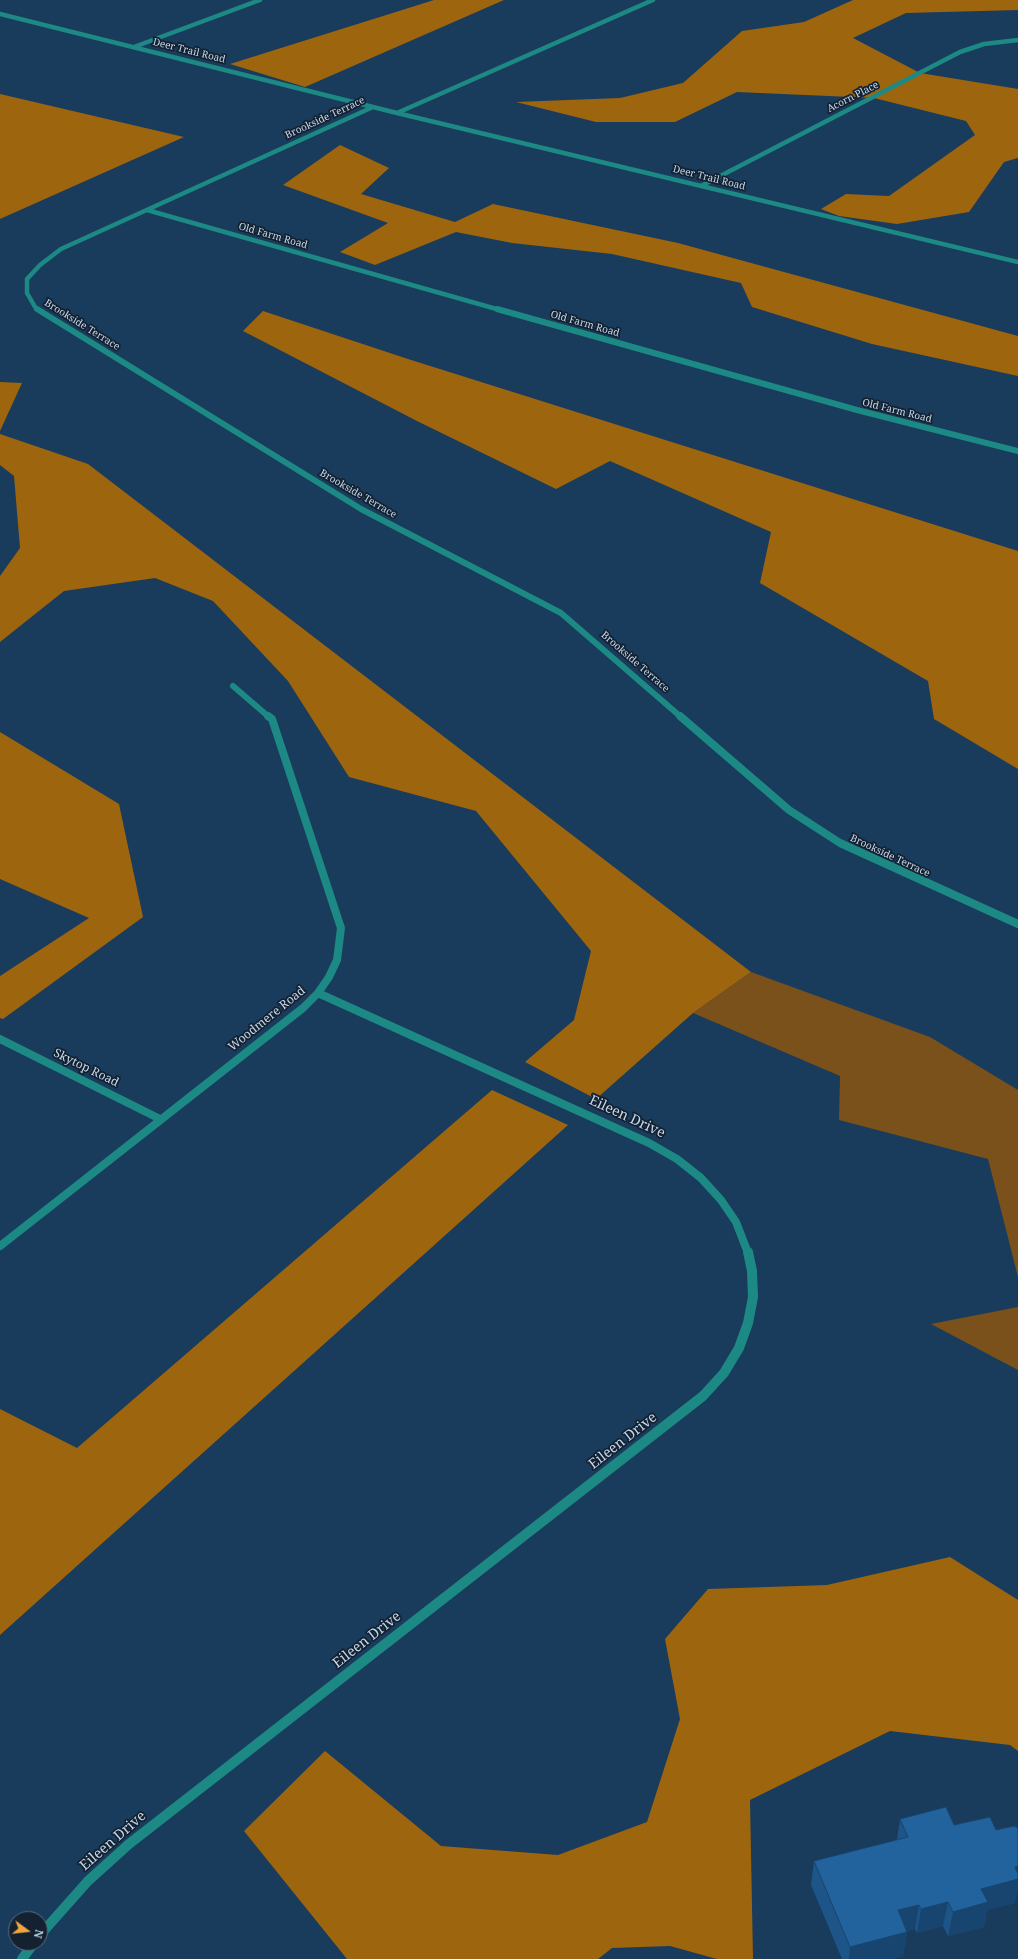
<!DOCTYPE html>
<html>
<head>
<meta charset="utf-8">
<style>
  body { margin:0 }
  #map { position:relative; width:1018px; height:1959px; overflow:hidden; background:#193b5c; font-family:"Noto Serif",serif }
  canvas { display:block }
  .north { position:absolute; left:8px; top:1911px; width:40px; height:40px; box-sizing:border-box; background:#132130; border:1px solid #5a6a7b; border-radius:50%; rotate:105deg; font-size:11px; font-weight:700; line-height:16px; text-align:center; color:#c4d7eb }
  .north::after { content:''; display:block; margin:auto; width:14px; height:18px; background:#f1a540; clip-path:polygon(50% 0,100% 100%,50% 72%,0 100%) }
</style>
</head>
<body>
<div id="map">
<canvas width="1018" height="1959"></canvas>
<div class="north">N</div>
</div>
<script>
const context = document.querySelector('canvas').getContext('2d');
context.lineJoin = 'round';
function fill(path, color) {
  context.fillStyle = color;
  context.fill(path, 'evenodd');
}
function shape(rows) {
  const path = new Path2D();
  for (const r of rows) {
    path.moveTo(r[0], r[1]);
    for (let i = 2; i < r.length; i += 2) path.lineTo(r[i], r[i + 1]);
  }
  return path;
}
function trace(path, color, width, dash) {
  context.strokeStyle = color;
  context.lineWidth = width;
  context.lineCap = dash ? 'butt' : 'round';
  context.setLineDash(dash || []);
  context.stroke(path);
}
function drawText(font, color, halo, rows, align = 'center') {
  context.font = font + ' "Noto Serif",serif';
  context.lineWidth = 3.5;
  context.setLineDash([]);
  context.textBaseline = 'middle';
  context.strokeStyle = halo;
  context.fillStyle = color;
  for (const [text, x, y, turn = 0] of rows) {
    context.save();
    context.translate(x, y);
    context.rotate((+turn || 0) * Math.PI / 180);
    context.textAlign = isNaN(turn) ? turn : align;
    if (halo) context.strokeText(text, 0, 0);
    context.fillText(text, 0, 0);
    context.restore();
  }
}
fill(shape([
  [751,972,930,1037,1018,1090,1018,1277,988,1159,839,1120,840,1076,693,1013],
  [1018,1307,1018,1370,931,1324]
]), '#7a511a');
fill(shape([
  [434,0,504,0,305,87,230,64],
  [853,0,1018,0,1018,10,906,13,853,38,920,73,1018,89,1018,158,1004,162,969,212,897,224,839,216,821,209,846,194,889,196,975,135,966,121,874,98,737,92,675,122,596,122,516,102,620,98,683,83,742,31,804,22],
  [0,94,184,137,0,219],
  [340,145,389,168,361,194,455,222,493,204,678,243,1018,336,1018,376,872,344,752,307,741,283,612,254,512,243,456,232,375,265,340,252,388,223,283,185],
  [263,311,408,359,1018,551,1018,769,934,719,928,681,760,583,771,532,610,461,556,489,417,421,243,331],
  [0,382,22,383,0,431],
  [0,434,88,464,751,972,693,1013,596,1099,525,1062,574,1020,591,951,476,811,349,777,288,681,213,601,155,578,64,591,0,642,0,576,20,548,14,476,0,465],
  [0,732,119,804,143,917,3,1019,0,1018,0,976,89,918,0,879],
  [492,1090,568,1125,0,1635,0,1409,77,1448],
  [950,1557,1018,1600,1018,1751,1010,1745,890,1731,750,1800,753,1959,717,1959,670,1946,612,1948,598,1959,347,1959,244,1831,325,1751,441,1846,558,1855,647,1822,680,1719,665,1639,708,1589,827,1585]
]), '#9e650f');
trace(shape([
  [0,14,397,113,1018,262],
  [134,47,260,0],
  [397,113,653,0],
  [701,186,960,52,984,44,1018,40],
  [147,210,500,310],
  [39,310,35,307,27,293,27,279,40,265,61,249,373,107]
]), '#1d8984', 4.5);
trace(shape([
  [37,309,361,509,561,613,681,717],
  [497,309,857,410,1018,451],
  [233,686,269,717]
]), '#1d8984', 6);
trace(shape([
  [680,716,789,810,840,843,1018,924],
  [318,993,649,1143,677,1159,701,1178,721,1200,736,1222,748,1253],
  [0,1039,160,1119],
  [0,1246,303,1008,318,993,329,977,337,960,341,928,272,719,268,716]
]), '#1d8984', 8);
trace(shape([
  [40,1935,88,1881,129,1844,703,1396,724,1373,739,1348,748,1323,753,1297,752,1271,748,1252],
  [22,1959,34,1943]
]), '#1d8984', 10);
fill(shape([
  [900,1819,954,1825,1015,1903,987,1910,984,1927,948,1936,943,1926,917,1933,915,1929,907,1931,907,1932,903,1956,893,1959,842,1959,811,1885,814,1861,897,1840]
]), '#1d5588');
fill(shape([
  [1018,1866,1018,1890,1015,1903,987,1910,984,1927,948,1936,953,1912,981,1889,1015,1867],
  [948,1902,943,1926,917,1933,921,1909],
  [919,1905,915,1929,894,1934,898,1910],
  [907,1932,903,1956,893,1959,849,1959,850,1947]
]), '#18456f');
const building = shape([
  [946,1807,954,1825,990,1817,996,1830,1014,1826,1018,1828,1018,1866,1015,1867,1018,1874,1018,1879,981,1889,988,1902,953,1912,948,1902,921,1909,919,1905,898,1910,907,1932,850,1947,814,1861,908,1837,900,1819,946,1807]
]);
fill(building, '#22639e');
trace(building, '#18456f', 1);
drawText('10px', '#c4d7eb', '#132130', [
  ["Deer Trail Road",189,51,14],
  ["Acorn Place",853,97,-27],
  ["Brookside Terrace",325,118,-25],
  ["Deer Trail Road",709,178,14],
  ["Old Farm Road",273,236,16],
  ["Old Farm Road",585,324,16],
  ["Brookside Terrace",82,325,32],
  ["Old Farm Road",897,411,14],
  ["Brookside Terrace",358,494,30],
  ["Brookside Terrace",635,662,41],
  ["Brookside Terrace",890,856,25]
]);
drawText('12px', '#c4d7eb', '#132130', [
  ["Woodmere Road",267,1019,-39],
  ["Skytop Road",86,1068,26]
]);
drawText('14px', '#c4d7eb', '#132130', [
  ["Eileen Drive",627,1117,25],
  ["Eileen Drive",623,1441,-38],
  ["Eileen Drive",367,1640,-38],
  ["Eileen Drive",113,1841,-41]
]);
</script>
</body>
</html>
